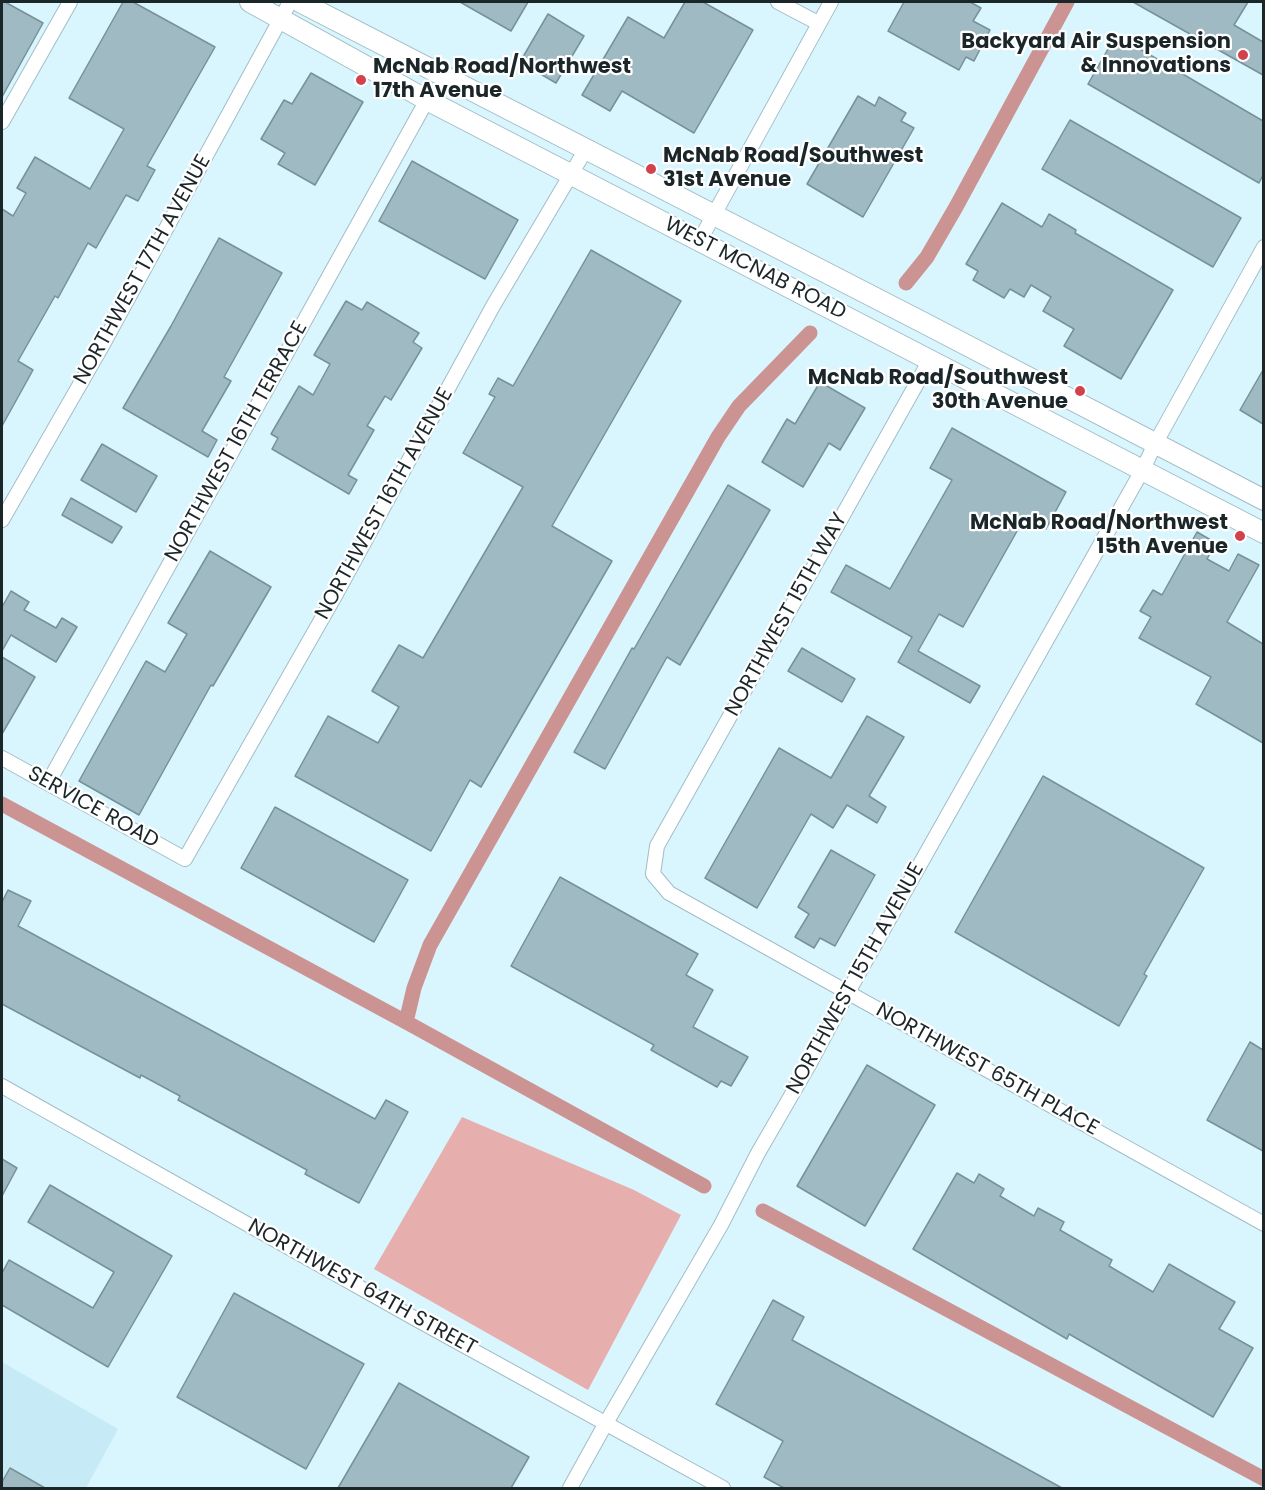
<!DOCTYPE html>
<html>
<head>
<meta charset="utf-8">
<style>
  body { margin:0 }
  #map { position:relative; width:1265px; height:1490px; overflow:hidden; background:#d9f5fe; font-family:Poppins,sans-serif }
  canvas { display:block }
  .frame { position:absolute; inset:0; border:3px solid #1b2629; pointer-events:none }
</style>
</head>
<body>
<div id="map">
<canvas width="1265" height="1490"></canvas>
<div class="frame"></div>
</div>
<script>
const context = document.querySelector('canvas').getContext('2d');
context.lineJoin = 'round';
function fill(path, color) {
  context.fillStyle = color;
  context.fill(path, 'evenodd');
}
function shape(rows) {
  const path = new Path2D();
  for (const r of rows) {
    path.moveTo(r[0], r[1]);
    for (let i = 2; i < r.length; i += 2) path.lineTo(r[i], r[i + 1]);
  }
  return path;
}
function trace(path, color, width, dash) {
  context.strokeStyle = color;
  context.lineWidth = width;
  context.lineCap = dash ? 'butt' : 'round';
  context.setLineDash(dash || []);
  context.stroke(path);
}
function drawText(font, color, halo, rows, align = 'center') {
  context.font = font + ' Poppins,sans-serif';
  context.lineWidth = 4.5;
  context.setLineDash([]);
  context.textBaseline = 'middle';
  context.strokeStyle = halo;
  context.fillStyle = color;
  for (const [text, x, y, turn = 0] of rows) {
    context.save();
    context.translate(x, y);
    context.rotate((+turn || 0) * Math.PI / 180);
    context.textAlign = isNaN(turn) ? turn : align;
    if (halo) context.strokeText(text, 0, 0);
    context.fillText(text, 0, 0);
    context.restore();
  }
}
fill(shape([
  [2,1362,118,1429,86,1488,2,1488]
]), '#c6eaf6');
fill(shape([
  [462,1117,634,1190,681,1215,588,1390,374,1269]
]), '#e6aeac');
trace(shape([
  [906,283,927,257,956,207,1067,2],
  [2,804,406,1022,704,1186],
  [406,1022,414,988,430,945,718,437,739,406,810,333],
  [763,1211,1264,1479]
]), '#cb9492', 15);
const building = shape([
  [2,2,5,2,43,23,2,97,2,2],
  [123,2,133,2,215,47,147,166,155,170,138,201,126,195,96,248,88,243,58,298,55,296,18,361,33,370,2,426,2,209,13,216,26,193,17,188,35,157,90,189,124,129,69,98,123,2],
  [460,2,528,2,511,31,460,2],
  [685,2,703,2,753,30,694,133,622,91,610,111,582,95,628,17,664,38,685,2],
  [904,2,970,2,981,8,973,21,990,30,974,61,966,57,959,70,888,31,904,2],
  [1133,2,1248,2,1234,25,1263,42,1263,75,1133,2],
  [548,14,584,36,556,83,520,62,548,14],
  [1116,35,1263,121,1263,175,1259,183,1088,84,1116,35],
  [311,73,363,102,315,185,278,164,285,153,261,139,284,100,292,104,311,73],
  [858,96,875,106,879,97,906,113,901,121,914,128,863,217,807,184,858,96],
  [1070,120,1241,218,1213,267,1042,169,1070,120],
  [412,161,518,220,485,279,379,221,412,161],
  [1002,203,1042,227,1049,214,1076,230,1075,233,1173,290,1121,379,1064,346,1074,329,1043,311,1051,297,1031,285,1024,297,1010,289,1004,298,973,280,978,271,966,264,1002,203],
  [219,238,282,273,224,377,231,381,202,431,217,440,208,457,123,408,171,326,219,238],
  [591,250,681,301,552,526,612,561,481,787,470,780,431,851,295,776,328,716,378,743,399,707,372,691,399,645,423,658,523,487,463,453,495,397,489,394,498,378,513,386,591,250],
  [346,301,362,310,367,302,419,333,413,342,422,348,391,400,385,396,367,426,374,430,348,475,357,480,349,494,272,449,278,438,271,434,299,386,313,395,330,364,314,355,346,301],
  [1263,370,1263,424,1240,410,1263,370],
  [820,382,865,408,840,450,829,443,803,487,762,462,787,419,795,424,820,382],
  [952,428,1066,492,1046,529,1025,517,963,627,939,614,918,651,980,686,970,703,898,662,912,637,831,592,846,565,890,589,952,480,930,468,952,428],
  [102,444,157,476,136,512,81,480,102,444],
  [728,485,770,510,680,665,667,657,605,769,574,752,632,648,634,649,728,485],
  [71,498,122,527,112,543,62,515,71,498],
  [1197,532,1216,543,1207,559,1229,571,1238,554,1259,565,1227,622,1263,644,1263,743,1196,704,1211,677,1139,638,1151,617,1140,611,1153,590,1162,595,1197,532],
  [210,551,271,587,213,686,211,685,139,815,79,781,146,661,165,672,187,634,168,623,210,551],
  [11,591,29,602,24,610,56,628,62,618,77,627,56,662,11,635,2,651,2,607,11,591],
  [802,648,855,679,842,702,788,671,802,648],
  [2,657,35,677,2,734,2,657],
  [867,716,904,737,869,796,886,807,877,823,847,805,833,828,811,814,757,908,705,878,779,748,831,778,867,716],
  [1043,776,1204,868,1144,974,1147,976,1119,1026,955,932,1043,776],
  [275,807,408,880,374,942,241,868,275,807],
  [831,850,875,875,835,946,820,938,814,948,795,937,809,914,798,907,831,850],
  [560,877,698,954,686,975,713,990,693,1027,748,1057,731,1086,721,1081,717,1087,651,1050,654,1045,511,966,560,877],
  [8,890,31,901,18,926,375,1119,386,1100,408,1112,359,1203,305,1174,307,1170,178,1100,180,1096,141,1075,140,1078,2,1004,2,902,8,890],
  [1250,1042,1263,1050,1263,1151,1207,1120,1250,1042],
  [867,1065,935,1105,865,1226,797,1186,867,1065],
  [2,1159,17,1168,2,1196,2,1159],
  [957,1173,974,1183,979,1174,1004,1189,1000,1196,1034,1216,1038,1208,1064,1222,1060,1230,1112,1260,1109,1266,1153,1292,1169,1264,1235,1302,1219,1329,1253,1348,1213,1417,1069,1334,1067,1339,913,1249,957,1173],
  [50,1185,172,1256,108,1367,2,1305,2,1273,9,1260,93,1308,114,1272,28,1222,50,1185],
  [234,1293,364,1364,306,1469,177,1397,234,1293],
  [773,1300,804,1317,792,1340,1062,1488,784,1488,764,1477,783,1441,716,1404,773,1300],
  [399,1383,529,1457,511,1488,338,1488,399,1383],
  [10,1468,45,1488,2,1488,2,1482,10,1468]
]);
fill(building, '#a0bac3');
trace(building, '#779199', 1.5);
const minor = shape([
  [778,2,818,23],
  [2,122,70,2],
  [700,240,831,2],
  [930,360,657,846,653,874,669,893,1264,1224],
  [2,520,102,346,290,2],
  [2,758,185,859,336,594,493,306,586,149],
  [48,783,427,100],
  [2,1086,414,1318,723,1488],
  [570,1488,606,1423,721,1225,758,1153,810,1063,848,992,1143,469,1155,444,1264,247]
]);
const secondary = shape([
  [250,2,427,100,1264,533],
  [300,2,924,323,1264,500]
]);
trace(minor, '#a2bdc5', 16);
trace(secondary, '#a2bdc5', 22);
trace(minor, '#fff', 14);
trace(secondary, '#fff', 20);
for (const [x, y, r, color] of [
  [1243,55,6,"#d2424c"],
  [361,80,6,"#d2424c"],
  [651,169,6,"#d2424c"],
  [1080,391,6,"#d2424c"],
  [1240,536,6,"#d2424c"]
]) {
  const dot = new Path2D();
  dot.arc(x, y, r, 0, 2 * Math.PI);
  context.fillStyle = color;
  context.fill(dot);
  trace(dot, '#fff', 2);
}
drawText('bold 21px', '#1b2629', '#fff', [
  ["Backyard Air Suspension",1231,43],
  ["& Innovations",1231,67],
  ["McNab Road/Northwest",373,68,"left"],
  ["17th Avenue",373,92,"left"],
  ["McNab Road/Southwest",663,157,"left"],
  ["31st Avenue",663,181,"left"],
  ["McNab Road/Southwest",1068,379],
  ["30th Avenue",1068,403],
  ["McNab Road/Northwest",1228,524],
  ["15th Avenue",1228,548]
], 'right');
drawText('21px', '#1b2629', '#fff', [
  ["WEST MCNAB ROAD",755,269,27],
  ["NORTHWEST 17TH AVENUE",143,270,-61],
  ["NORTHWEST 16TH TERRACE",237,442,-61],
  ["NORTHWEST 16TH AVENUE",385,504,-61],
  ["NORTHWEST 15TH WAY",787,615,-61],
  ["SERVICE ROAD",93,808,29],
  ["NORTHWEST 15TH AVENUE",856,979,-61],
  ["NORTHWEST 65TH PLACE",987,1070,29],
  ["NORTHWEST 64TH STREET",362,1288,29]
]);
</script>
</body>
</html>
